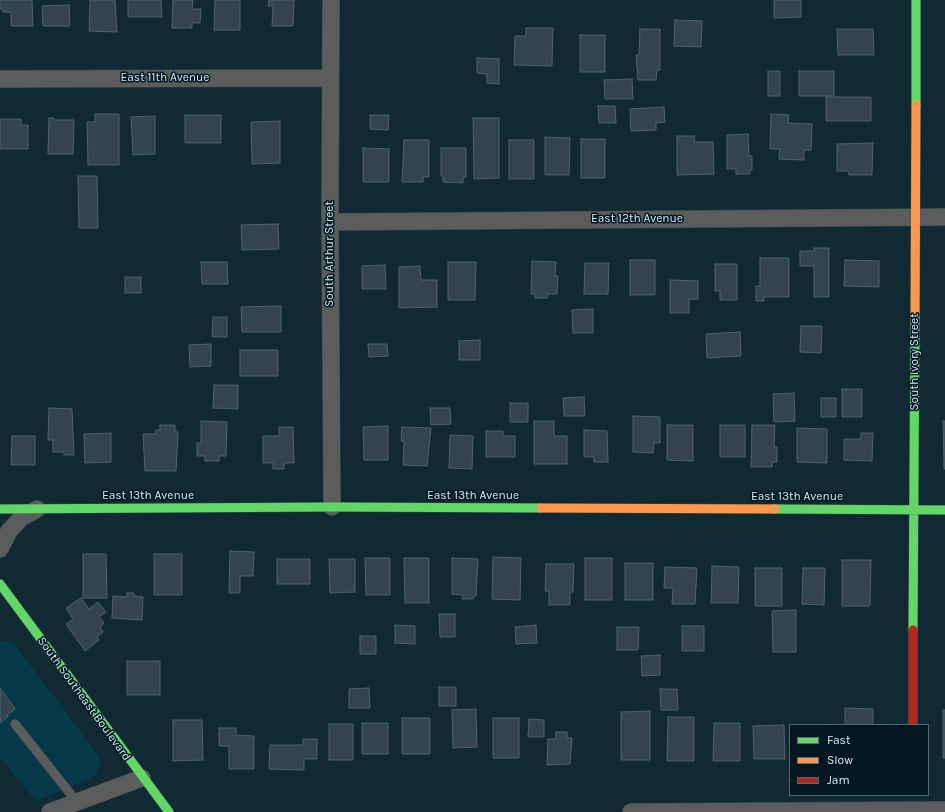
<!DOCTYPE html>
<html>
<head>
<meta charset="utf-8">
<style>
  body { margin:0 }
  #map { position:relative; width:945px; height:812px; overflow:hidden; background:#112932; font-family:Karla,sans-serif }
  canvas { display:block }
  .legend { position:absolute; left:789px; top:724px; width:140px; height:72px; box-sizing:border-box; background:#01161e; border:1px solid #556c76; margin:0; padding:5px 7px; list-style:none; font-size:12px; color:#d2edfa }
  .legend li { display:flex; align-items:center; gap:8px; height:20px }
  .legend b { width:20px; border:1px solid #556c76 }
</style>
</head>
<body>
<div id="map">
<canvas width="945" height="812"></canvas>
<ul class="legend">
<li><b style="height:5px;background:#63d668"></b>Fast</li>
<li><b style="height:5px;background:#ff974d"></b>Slow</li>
<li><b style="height:5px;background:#b3261e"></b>Jam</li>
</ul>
</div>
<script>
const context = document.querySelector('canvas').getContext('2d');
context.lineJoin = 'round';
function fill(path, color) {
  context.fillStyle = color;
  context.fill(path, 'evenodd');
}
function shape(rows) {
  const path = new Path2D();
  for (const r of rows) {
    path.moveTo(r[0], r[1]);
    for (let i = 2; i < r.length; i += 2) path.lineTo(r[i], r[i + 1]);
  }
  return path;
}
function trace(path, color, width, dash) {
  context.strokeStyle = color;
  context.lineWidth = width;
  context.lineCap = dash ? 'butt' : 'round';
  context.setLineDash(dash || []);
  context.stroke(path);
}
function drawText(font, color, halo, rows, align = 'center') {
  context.font = font + ' Karla,sans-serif';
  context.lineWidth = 3;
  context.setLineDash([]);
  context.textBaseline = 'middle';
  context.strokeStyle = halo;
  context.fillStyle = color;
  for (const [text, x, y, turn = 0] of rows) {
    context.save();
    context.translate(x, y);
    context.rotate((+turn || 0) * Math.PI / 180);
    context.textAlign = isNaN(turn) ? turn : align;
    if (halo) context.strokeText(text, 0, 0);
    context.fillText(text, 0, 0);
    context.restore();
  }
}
fill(shape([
  [0,641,12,641,99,756,100,765,97,772,91,778,36,801,0,757]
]), '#053848');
const building = shape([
  [0,0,32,0,33,26,11,26,11,12,3,12,3,9,0,9,0,0],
  [90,0,115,0,117,32,89,31,90,0],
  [128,0,161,0,162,17,128,17,128,0],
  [173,0,193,0,192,9,201,9,200,23,192,23,192,28,172,28,173,0],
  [215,0,240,0,240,30,214,30,215,0],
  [269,0,294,0,293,26,272,26,273,6,268,6,269,0],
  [774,0,801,0,801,17,774,18,774,0],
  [69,5,70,26,43,26,42,6,69,5],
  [675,20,702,21,701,47,674,46,675,20],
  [526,28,553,28,552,66,514,65,515,36,526,36,526,28],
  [640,29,660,29,660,70,657,70,656,80,638,80,636,55,639,55,640,29],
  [837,29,873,29,874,55,838,55,837,29],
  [580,35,605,35,605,72,580,72,580,35],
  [477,58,499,59,499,84,487,83,487,74,477,73,477,58],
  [768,71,780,71,780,96,768,96,768,71],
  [799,71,834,71,834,96,799,96,799,71],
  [632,79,633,99,605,99,604,80,632,79],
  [826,97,871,97,871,121,826,121,826,97],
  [598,106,615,106,616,123,599,123,598,106],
  [664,107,665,122,656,123,656,130,631,131,630,109,664,107],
  [95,114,119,114,119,165,88,165,87,122,95,122,95,114],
  [771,114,789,115,788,123,812,124,811,150,804,150,804,160,779,159,780,149,770,149,771,114],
  [185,115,221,115,221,143,185,143,185,115],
  [370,115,389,115,388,130,370,129,370,115],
  [155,116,155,154,133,155,131,117,155,116],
  [49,118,54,118,54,120,74,120,73,154,48,154,49,118],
  [473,118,499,118,499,178,474,179,473,118],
  [0,119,21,119,21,125,28,125,28,149,0,149,0,119],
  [280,121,280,163,252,164,251,122,280,121],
  [748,134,749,156,752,156,752,170,750,170,750,174,736,174,736,169,727,169,727,135,748,134],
  [677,136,695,136,694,142,713,142,714,174,677,175,677,136],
  [545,137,570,138,569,175,545,175,545,137],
  [581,139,605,139,605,178,581,178,581,139],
  [404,140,429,140,429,177,423,177,423,182,402,182,404,140],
  [509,140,534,140,534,179,509,179,509,140],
  [873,143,872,175,849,175,848,171,837,171,837,144,873,143],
  [363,148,389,149,389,182,363,182,363,148],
  [441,148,466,148,466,177,463,177,463,183,443,182,443,176,441,176,441,148],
  [78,176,97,176,98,228,79,228,78,176],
  [278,224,279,249,242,250,241,225,278,224],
  [814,248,829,248,829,297,814,297,814,266,800,266,800,251,814,251,814,248],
  [760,258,789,258,789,297,764,297,764,301,756,301,756,286,760,286,760,258],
  [630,260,655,260,655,295,630,295,630,260],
  [845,260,879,261,879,287,844,286,845,260],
  [532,261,556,262,555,276,558,276,557,294,548,294,547,298,535,298,535,294,531,294,532,261],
  [201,262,227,262,228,284,202,284,201,262],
  [448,262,476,262,475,300,448,300,448,262],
  [585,263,609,263,608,294,584,294,585,263],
  [715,264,737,264,737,300,720,300,720,291,715,291,715,264],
  [385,265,386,289,362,289,362,266,385,265],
  [420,266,421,280,437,280,437,307,399,308,399,267,420,266],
  [125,277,141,277,141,293,125,293,125,277],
  [670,280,698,281,698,299,689,299,689,313,670,313,670,280],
  [281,306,281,332,242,332,241,307,281,306],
  [593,309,593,333,573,333,572,310,593,309],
  [213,317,227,317,227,337,212,337,213,317],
  [801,326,822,326,821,353,800,352,801,326],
  [740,332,741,356,707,358,706,334,740,332],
  [480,340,480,360,459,360,459,341,480,340],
  [211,344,211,366,190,367,189,345,211,344],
  [368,344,387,344,388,356,369,357,368,344],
  [240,350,278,350,278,376,240,376,240,350],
  [214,385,238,385,238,409,213,408,214,385],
  [842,389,862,389,862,417,842,417,842,389],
  [794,393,795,421,774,422,773,394,794,393],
  [584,397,585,416,564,416,563,398,584,397],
  [821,398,836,398,836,417,821,417,821,398],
  [510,403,528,403,528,422,510,422,510,403],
  [49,408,72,409,74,455,64,455,64,452,53,452,53,440,48,440,49,408],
  [430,408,450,408,451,424,431,425,430,408],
  [633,416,660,417,660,443,654,443,653,453,633,452,633,416],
  [201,421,227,422,226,456,219,456,219,461,205,461,205,456,197,456,197,443,201,443,201,421],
  [534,421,554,421,554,436,567,436,567,464,534,464,534,421],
  [943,421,945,421,945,469,944,469,943,421],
  [160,425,175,425,175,432,178,432,176,471,145,471,143,434,156,434,156,430,160,430,160,425],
  [667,425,693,425,693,461,667,460,667,425],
  [720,425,745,425,745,457,720,457,720,425],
  [752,425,775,425,774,447,777,447,777,462,772,462,772,467,751,467,752,425],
  [388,426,388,460,364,460,363,427,388,426],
  [279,427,293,427,294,463,284,463,284,469,273,469,273,463,263,463,263,436,279,436,279,427],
  [402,427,431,428,427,466,403,465,404,441,401,441,402,427],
  [797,428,827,429,827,463,797,462,797,428],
  [584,430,607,431,608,462,594,462,594,457,584,457,584,430],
  [486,431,503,431,503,436,515,436,515,457,486,457,486,431],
  [111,433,111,462,85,463,84,434,111,433],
  [861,433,873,433,872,461,844,460,844,439,861,439,861,433],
  [450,435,473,436,472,469,449,468,450,435],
  [12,436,35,436,35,465,11,465,12,436],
  [230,551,254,552,253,576,240,576,240,593,229,593,230,551],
  [83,554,106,554,107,598,83,598,83,554],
  [154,554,182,554,182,595,154,595,154,554],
  [493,557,521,558,520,600,492,599,493,557],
  [365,558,390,558,390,595,366,595,365,558],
  [404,558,429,558,429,603,405,603,404,558],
  [452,558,478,559,476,596,474,596,473,599,462,599,463,595,452,594,452,558],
  [585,558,612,558,612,600,585,600,585,558],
  [277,559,310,559,310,584,277,584,277,559],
  [329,559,355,559,355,592,330,593,329,559],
  [842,560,871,560,870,606,842,606,842,560],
  [625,563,653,563,653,600,625,600,625,563],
  [546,564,574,564,573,592,570,592,570,605,549,605,549,591,545,591,546,564],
  [712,566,739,567,738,603,711,603,712,566],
  [665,567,697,568,695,604,672,604,673,588,664,588,665,567],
  [755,568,782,568,782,606,755,606,755,568],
  [803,568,825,568,824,605,802,604,803,568],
  [127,593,134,593,134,596,143,597,142,620,112,618,113,596,127,597,127,593],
  [81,598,89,609,98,602,106,612,99,617,104,623,100,627,103,632,97,637,99,640,85,651,66,624,73,619,66,608,81,598],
  [796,610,796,652,773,652,772,611,796,610],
  [439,614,455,614,455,637,440,637,439,614],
  [395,625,415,626,415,644,395,643,395,625],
  [536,625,537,643,516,644,515,627,536,625],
  [682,626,704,626,704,651,682,651,682,626],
  [617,627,639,627,638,650,617,650,617,627],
  [360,636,376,636,376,654,360,654,360,636],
  [660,655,660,675,642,676,641,656,660,655],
  [127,661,160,661,160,695,127,695,127,661],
  [439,687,456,687,456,706,439,706,439,687],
  [0,688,15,709,7,715,8,717,0,723,0,688],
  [369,688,370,708,349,708,349,689,369,688],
  [660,689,677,689,678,710,661,710,660,689],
  [845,708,873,709,873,725,845,725,845,708],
  [476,709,477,747,453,748,452,710,476,709],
  [943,710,945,710,945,758,943,758,943,710],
  [650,711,650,760,621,760,621,712,650,711],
  [668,717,694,717,694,761,667,761,668,717],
  [402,718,430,718,430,754,402,754,402,718],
  [493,718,519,718,519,758,493,758,493,718],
  [529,719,544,720,544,737,528,737,529,719],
  [173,720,202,720,203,760,173,761,173,720],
  [362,723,388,723,388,754,362,754,362,723],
  [714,723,740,723,740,761,713,761,714,723],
  [329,724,353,724,353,760,329,760,329,724],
  [784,725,785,759,754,759,753,726,784,725],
  [219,728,236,728,236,735,254,736,254,769,229,769,229,746,219,746,219,728],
  [556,732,567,732,567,738,572,738,570,764,547,765,548,739,556,739,556,732],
  [303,739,317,739,317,759,304,759,304,770,269,769,270,745,303,745,303,739]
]);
fill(building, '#33444f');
trace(building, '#51636e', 1);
const lane = shape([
  [15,724,77,802]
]);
const street = shape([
  [331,0,330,222,332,507],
  [0,79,330,78],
  [330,222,945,217],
  [0,549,9,531,21,518,37,509],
  [50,812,142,778],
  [631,812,945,810]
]);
const fast = shape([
  [916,105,916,0],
  [0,509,332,507,541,508],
  [775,509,945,510],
  [0,584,169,812],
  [913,630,915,321]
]);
const slow = shape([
  [915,321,916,105],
  [541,508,775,509]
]);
const jam = shape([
  [913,725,913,630]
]);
trace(lane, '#2f434b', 10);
trace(street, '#2f434b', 18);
trace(fast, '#2f434b', 10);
trace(slow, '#2f434b', 10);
trace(jam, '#2f434b', 10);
trace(lane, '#5b5c5c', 9);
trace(street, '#5b5c5c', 17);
trace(fast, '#63d668', 9);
trace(slow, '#ff974d', 9);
trace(jam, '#b3261e', 9);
drawText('12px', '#d2edfa', '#01161e', [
  ["East 11th Avenue",165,78],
  ["East 12th Avenue",637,219],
  ["South Arthur Street",330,254,-90],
  ["South Ivory Street",915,362,-90],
  ["East 13th Avenue",148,496],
  ["East 13th Avenue",473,496],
  ["East 13th Avenue",797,497],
  ["South Southeast Boulevard",84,699,54]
]);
</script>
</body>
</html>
